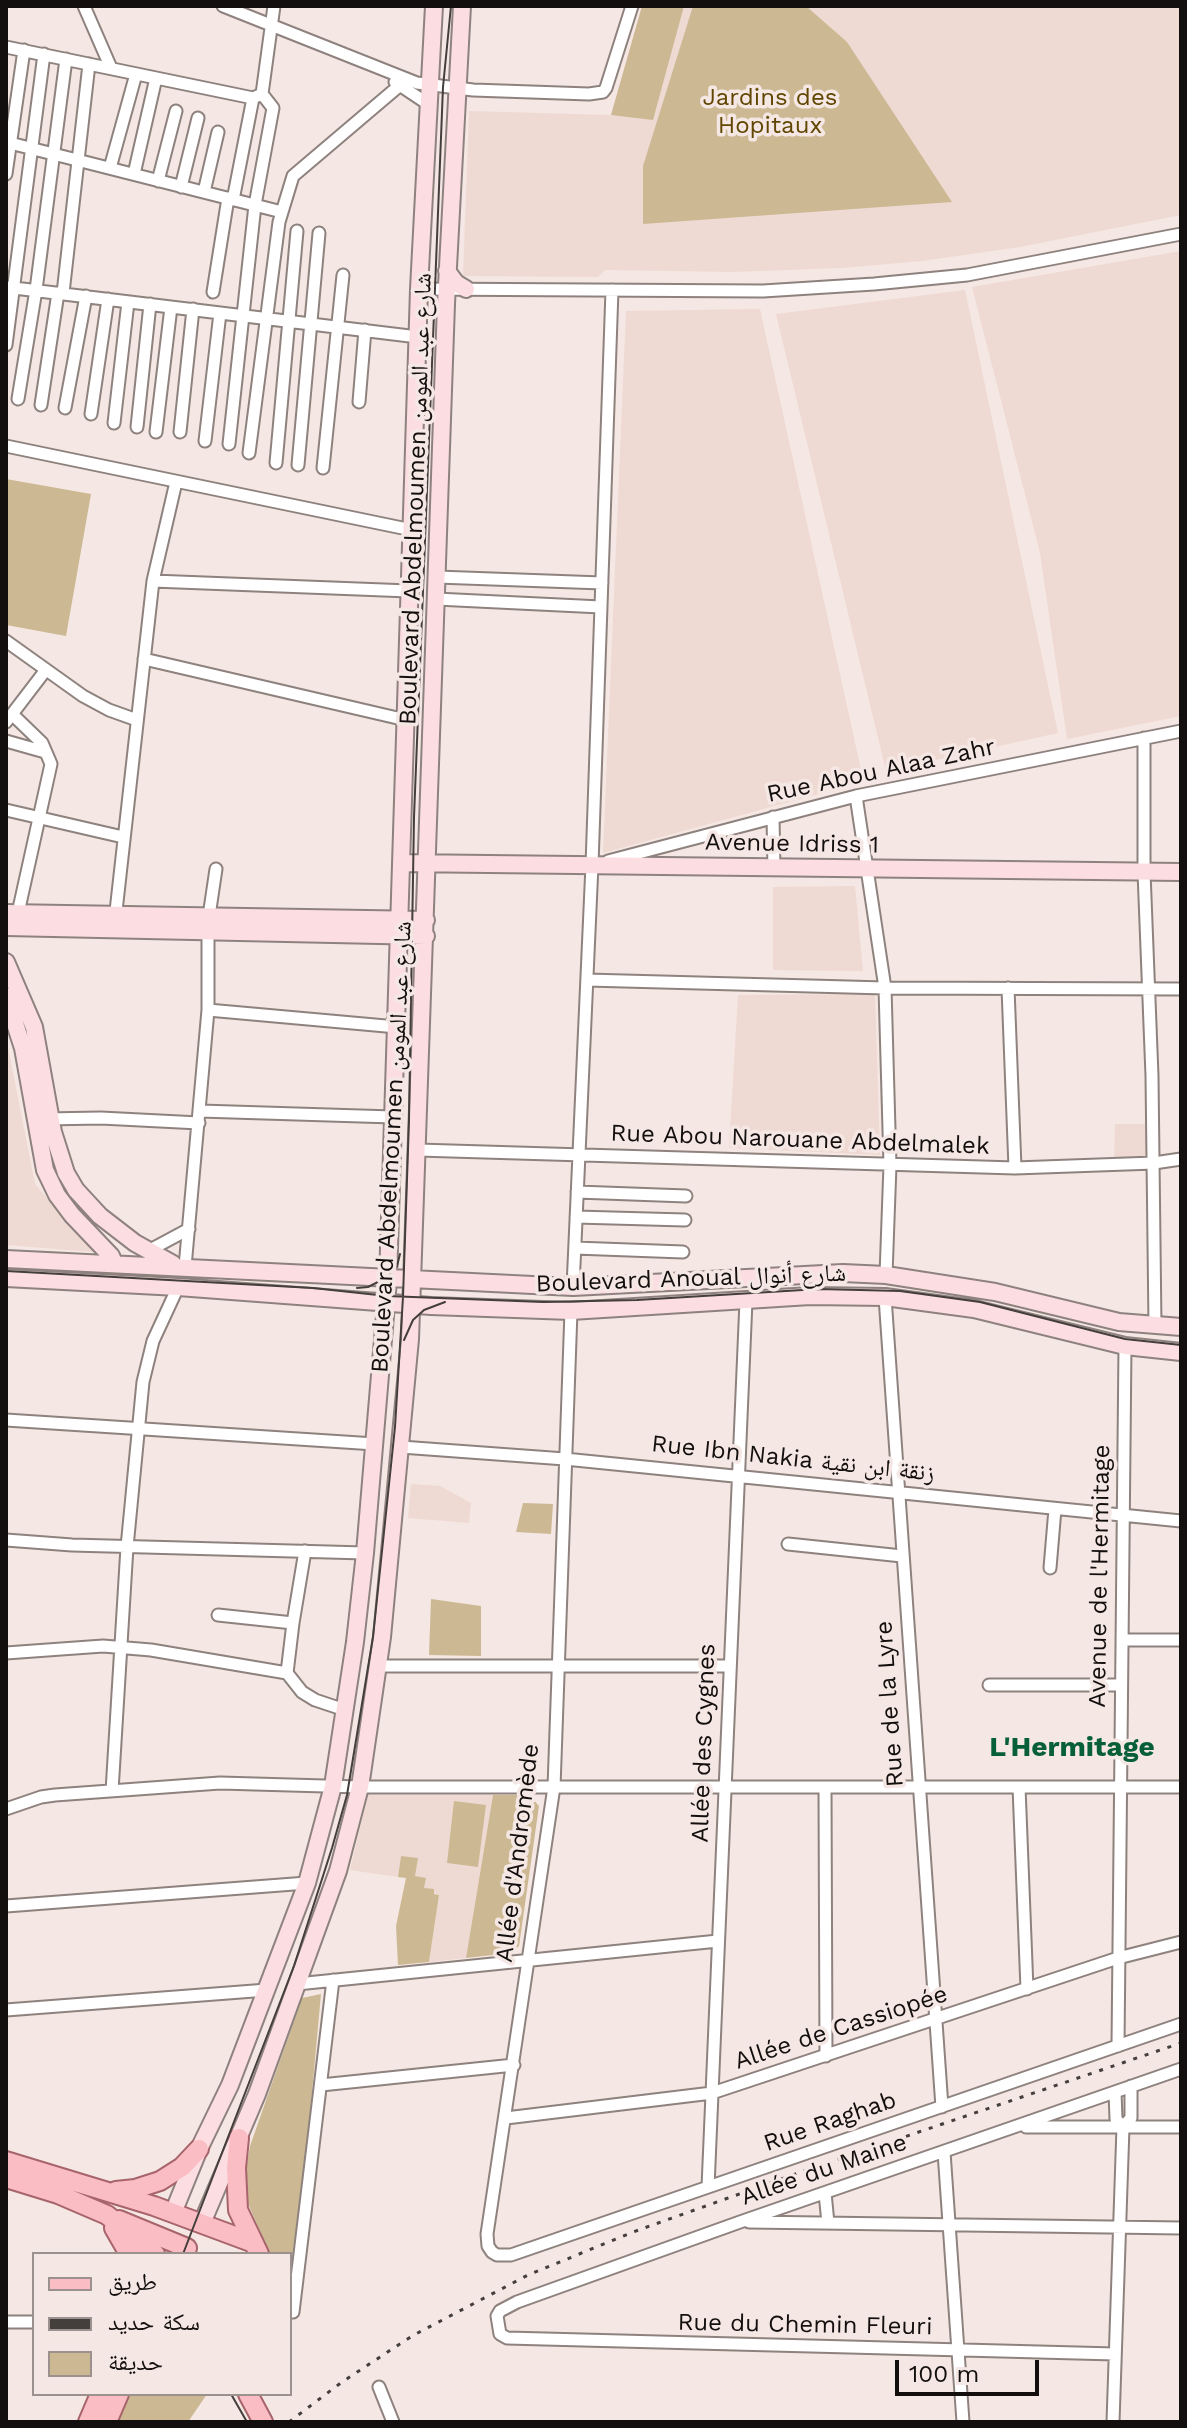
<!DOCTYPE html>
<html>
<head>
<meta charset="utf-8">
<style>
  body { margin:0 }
  #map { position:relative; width:1187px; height:2428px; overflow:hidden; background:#f5e7e3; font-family:"Work Sans","Noto Naskh Arabic",sans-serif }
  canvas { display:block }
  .frame { position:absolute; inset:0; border:8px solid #130f0e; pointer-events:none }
  .legend { position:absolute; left:32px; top:2252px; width:260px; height:144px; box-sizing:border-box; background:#f5e7e3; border:2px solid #9b918e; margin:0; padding:10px 14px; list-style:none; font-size:24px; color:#130f0e }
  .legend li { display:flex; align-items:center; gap:16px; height:40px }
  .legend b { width:40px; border:2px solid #9b918e }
  .scale { position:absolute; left:895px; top:2360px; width:144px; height:36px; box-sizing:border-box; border:4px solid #130f0e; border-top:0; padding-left:10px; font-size:24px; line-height:28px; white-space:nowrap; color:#130f0e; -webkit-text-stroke:6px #f5e7e3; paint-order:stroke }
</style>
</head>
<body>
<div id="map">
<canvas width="1187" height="2428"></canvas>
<div class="frame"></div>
<ul class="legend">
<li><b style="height:10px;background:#fabdc4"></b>طريق</li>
<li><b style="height:10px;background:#443e3c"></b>سكة حديد</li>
<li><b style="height:22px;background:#ccb993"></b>حديقة</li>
</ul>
<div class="scale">100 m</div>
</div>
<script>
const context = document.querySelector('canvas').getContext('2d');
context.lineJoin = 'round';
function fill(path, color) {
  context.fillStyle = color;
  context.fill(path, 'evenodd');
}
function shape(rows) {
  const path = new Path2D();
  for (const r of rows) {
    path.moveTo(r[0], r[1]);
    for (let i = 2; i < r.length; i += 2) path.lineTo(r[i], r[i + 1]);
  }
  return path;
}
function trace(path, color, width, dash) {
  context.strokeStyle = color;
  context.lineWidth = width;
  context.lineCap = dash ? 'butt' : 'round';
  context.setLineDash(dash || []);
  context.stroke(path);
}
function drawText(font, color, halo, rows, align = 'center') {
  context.font = font + ' "Work Sans","Noto Naskh Arabic",sans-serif';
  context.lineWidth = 7;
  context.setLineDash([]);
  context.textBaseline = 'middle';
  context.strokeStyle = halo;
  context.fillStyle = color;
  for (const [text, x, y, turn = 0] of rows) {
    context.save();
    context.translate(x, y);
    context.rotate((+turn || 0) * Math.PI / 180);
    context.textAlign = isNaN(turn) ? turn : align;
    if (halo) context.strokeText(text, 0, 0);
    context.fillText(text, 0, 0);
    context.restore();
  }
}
fill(shape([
  [642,6,1181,6,1181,215,1020,247,922,261,842,268,733,272,605,270,598,277,463,276,469,111,611,115],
  [1181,251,1181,716,1067,739,1040,553,972,287],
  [965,290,1058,733,886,771,776,314],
  [760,309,861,770,843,774,822,793,603,853,626,311],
  [855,886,863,971,773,970,773,887],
  [875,994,880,1155,729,1148,738,995],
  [6,1037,35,1184,93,1252,6,1245],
  [1115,1124,1151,1124,1152,1163,1114,1164],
  [411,1484,440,1486,471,1503,469,1523,408,1518],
  [368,1795,493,1795,466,1958,429,1962,439,1895,424,1888,401,1856,398,1877,350,1870]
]), '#efd9d3');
fill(shape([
  [642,6,684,6,653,120,611,115],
  [693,6,806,6,847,42,952,202,643,224,643,166],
  [6,479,91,494,66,636,6,625],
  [523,1503,553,1504,551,1534,516,1532],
  [431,1599,481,1606,481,1656,429,1655],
  [493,1795,529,1795,539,1806,519,1946,511,1953,466,1958],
  [454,1801,486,1805,478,1867,447,1863],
  [401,1856,418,1858,415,1876,426,1878,424,1888,434,1889,434,1894,439,1895,429,1962,398,1965,396,1926,406,1878,398,1877],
  [321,1994,297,2256,270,2254,246,2199,245,2176,250,2146,302,1998],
  [129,2394,207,2394,188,2422,116,2422]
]), '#ccb993');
const street = shape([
  [84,6,111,68],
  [223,6,417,83,473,90,589,94,603,92,606,88,632,6],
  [6,47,253,98,262,94],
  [395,82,428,104],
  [262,94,274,6],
  [6,142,282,212],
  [110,168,136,74],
  [6,174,24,50],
  [134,174,156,78],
  [158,181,176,111],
  [181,187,198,118],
  [204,192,218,132],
  [233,200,253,98],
  [6,287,418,337],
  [419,289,763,291,874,284,967,275,1181,234],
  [213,292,228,198],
  [63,293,89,64],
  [6,345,44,54],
  [18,399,36,290,66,59],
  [359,402,365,330],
  [41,405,58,293],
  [65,408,86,296],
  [91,414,108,299],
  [114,423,128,302],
  [137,427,150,304],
  [156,432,171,307],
  [180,432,193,309],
  [205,441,220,313],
  [229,444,255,205,273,108,262,94],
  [6,446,412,530],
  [249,453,279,222,293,176,399,86],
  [276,463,297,231],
  [298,465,319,233],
  [323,468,343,275],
  [437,577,602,583],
  [153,581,409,591],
  [436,599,601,607],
  [6,641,83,696,109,710,137,720],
  [144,659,406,720],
  [12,714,42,743,51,764,18,913],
  [6,722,45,671],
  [1144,738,1144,872,1152,1076,1155,1326],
  [6,741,45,752],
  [856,796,885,988,890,1165,886,1275],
  [6,810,123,837],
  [773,817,774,869],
  [608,861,856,796,1181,731],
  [209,916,216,869],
  [115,920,153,581,176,482],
  [587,980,885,988,1181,989],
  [1008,988,1015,1168],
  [208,1010,397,1027],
  [200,1111,393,1117],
  [44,1119,101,1118,199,1123],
  [418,1150,1015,1168,1154,1163,1181,1159],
  [577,1192,686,1196],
  [576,1217,685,1220],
  [575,1248,683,1252],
  [148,1251,189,1229],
  [185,1267,208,1010,208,931],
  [573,1287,592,865,612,290],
  [885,1297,942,2107],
  [571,1311,554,1787,487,2234,488,2246,492,2252,497,2255,511,2255,1181,2024],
  [6,1420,375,1444],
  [401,1447,565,1459,1181,1521],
  [6,1540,72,1545,365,1553],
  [788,1544,902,1556],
  [1050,1568,1055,1509],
  [218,1615,293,1623,305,1551],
  [1122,1640,1181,1640],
  [6,1653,103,1646,151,1650,287,1673,302,1692,315,1700,345,1710],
  [378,1666,729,1666],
  [287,1673,293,1623],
  [989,1685,1121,1685],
  [825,1787,826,2056],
  [1019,1787,1027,1989],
  [112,1791,127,1547,143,1382,153,1341,178,1287],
  [6,1809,41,1797,55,1795,220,1783,360,1787,1181,1787],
  [6,1906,307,1883],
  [297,1984,718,1941],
  [6,2010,267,1990],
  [1118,2046,1125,1346],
  [321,2085,514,2065],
  [1115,2092,1116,2119,1123,2127],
  [506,2118,712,2093,1118,1958,1181,1942],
  [1026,2127,1181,2127],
  [944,2152,963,2422],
  [708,2187,746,1301],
  [825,2193,828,2223],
  [749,2222,1181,2228],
  [293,2312,333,1980],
  [6,2322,34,2322],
  [1115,2354,507,2338,500,2334,497,2316,500,2311,517,2302,740,2222,1181,2069],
  [379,2387,393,2422],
  [1113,2422,1123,2127,1131,2118,1131,2086]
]);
const secondary = shape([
  [447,271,456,283,466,289],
  [402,863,1181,872],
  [6,913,426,920],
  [6,927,426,936],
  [6,962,34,1027,53,1132,66,1173,76,1190,100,1216,135,1243,173,1264],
  [6,996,23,1048,45,1170,57,1195,72,1215,111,1256,114,1263],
  [6,1259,573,1287,843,1273,886,1275,995,1292,1119,1322,1181,1327],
  [6,1278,178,1287,431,1306,571,1311,810,1296,885,1297,974,1309,1125,1346,1181,1352],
  [173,2213,199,2149,230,2085,307,1883,333,1786,355,1642,365,1553,388,1280,419,289,434,6],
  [202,2223,257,2094,338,1871,360,1787,382,1637,410,1339,446,304,462,6]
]);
const primary = shape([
  [239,2138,236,2168,238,2210,259,2254],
  [6,2161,154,2206,251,2242],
  [6,2178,58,2194,107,2215,155,2254],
  [116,2191,135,2189,160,2181,182,2167,199,2149],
  [119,2220,187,2248],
  [114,2228,129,2254],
  [248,2394,263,2422],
  [88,2422,100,2394],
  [107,2422,119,2394]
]);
trace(street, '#8e827e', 15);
trace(secondary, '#8e827e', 20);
trace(primary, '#a7646b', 22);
trace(street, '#fff', 11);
trace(secondary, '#fcdee2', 16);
trace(primary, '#fabdc4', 18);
trace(shape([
  [6,1271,313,1288,387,1296,543,1302,637,1300,819,1289,900,1291,980,1302,1125,1339,1181,1345],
  [357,1288,368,1287,384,1279,397,1266,400,1254],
  [404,1340,413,1320,424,1310,445,1302],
  [183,2254,294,1966,332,1848,347,1795,373,1637,395,1427,403,1297,409,1120,414,817,443,87,451,6],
  [231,2394,247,2422]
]), '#443e3c', 2);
trace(shape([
  [289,2422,342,2382,412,2336,528,2275,633,2232,801,2172,1181,2043]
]), '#443e3c', 3, [4, 8]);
drawText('24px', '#604600', '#f5e7e3', [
  ["Jardins des",770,98],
  ["Hopitaux",770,126]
]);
drawText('24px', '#130f0e', '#f5e7e3', [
  ["Boulevard Abdelmoumen شارع عبد المومن",416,499,-88],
  ["Rue Abou Alaa Zahr",881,771,-12],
  ["Avenue Idriss 1",792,844,1],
  ["Rue Abou Narouane Abdelmalek",800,1140,2],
  ["Boulevard Abdelmoumen شارع عبد المومن",392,1147,-87],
  ["Boulevard Anoual شارع أنوال",691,1279,-2],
  ["Rue Ibn Nakia زنقة ابن نقية",793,1459,6],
  ["Avenue de l'Hermitage",1100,1576,-89],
  ["Rue de la Lyre",890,1704,-94],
  ["Allée des Cygnes",704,1743,-88],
  ["Allée d'Andromède",518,1853,-83],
  ["Allée de Cassiopée",841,2028,-18],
  ["Rue Raghab",830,2122,-19],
  ["Allée du Maine",824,2170,-19],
  ["Rue du Chemin Fleuri",805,2325,1]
]);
drawText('bold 28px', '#075f38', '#f5e7e3', [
  ["L'Hermitage",1072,1748]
]);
</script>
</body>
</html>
